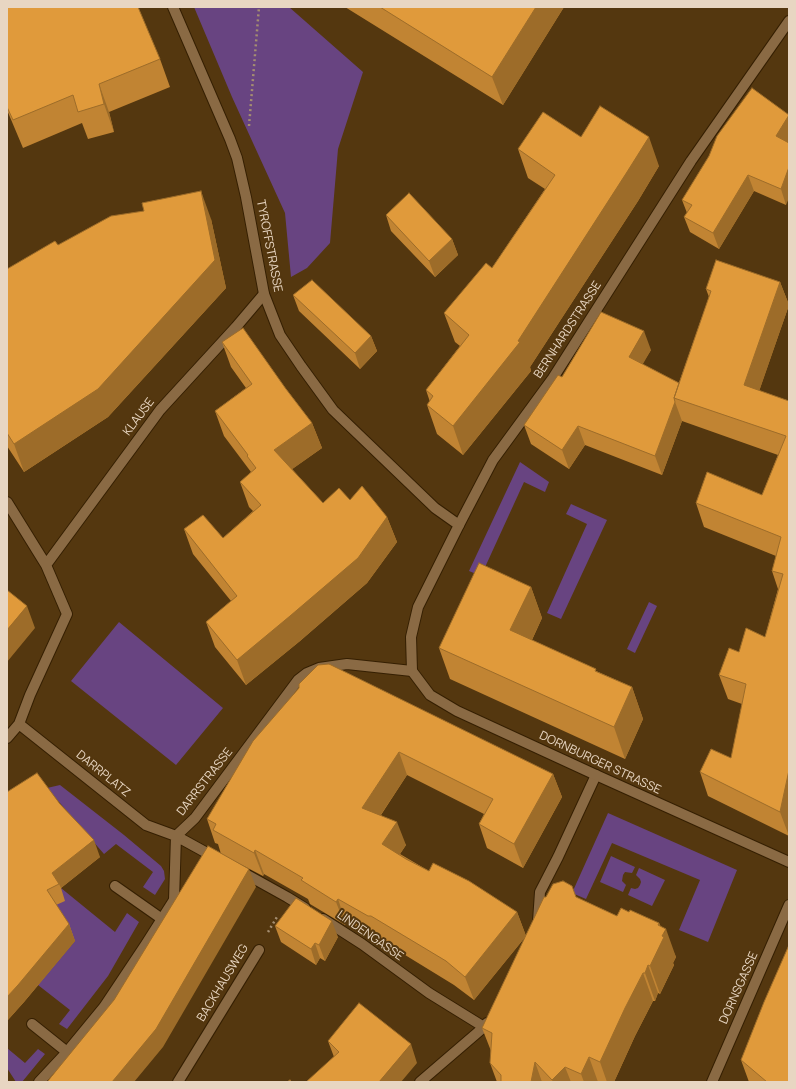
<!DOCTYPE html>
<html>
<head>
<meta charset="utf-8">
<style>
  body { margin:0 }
  #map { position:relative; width:796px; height:1089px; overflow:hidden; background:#54370f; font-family:Manrope,sans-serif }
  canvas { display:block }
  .frame { position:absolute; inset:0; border:8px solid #e8d6c2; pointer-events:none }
</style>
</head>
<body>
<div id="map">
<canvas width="796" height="1089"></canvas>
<div class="frame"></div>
</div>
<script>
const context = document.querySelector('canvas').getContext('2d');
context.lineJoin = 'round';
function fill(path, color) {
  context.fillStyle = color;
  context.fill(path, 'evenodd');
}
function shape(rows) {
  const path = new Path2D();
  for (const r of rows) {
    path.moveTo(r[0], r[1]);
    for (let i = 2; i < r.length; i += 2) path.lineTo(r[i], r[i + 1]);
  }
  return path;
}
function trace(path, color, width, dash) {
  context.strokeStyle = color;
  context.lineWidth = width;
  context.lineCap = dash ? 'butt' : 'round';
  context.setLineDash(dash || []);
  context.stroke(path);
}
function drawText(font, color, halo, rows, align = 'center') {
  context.font = font + ' Manrope,sans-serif';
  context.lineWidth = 4;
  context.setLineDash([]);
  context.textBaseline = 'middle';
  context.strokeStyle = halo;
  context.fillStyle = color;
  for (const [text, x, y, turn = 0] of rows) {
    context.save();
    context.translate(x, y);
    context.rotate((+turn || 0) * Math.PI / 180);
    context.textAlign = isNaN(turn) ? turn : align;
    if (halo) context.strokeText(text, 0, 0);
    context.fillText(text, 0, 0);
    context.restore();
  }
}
fill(shape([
  [194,7,289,7,363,72,338,149,330,243,307,268,291,277,285,213,232,97],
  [520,462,549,482,545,492,524,482,481,576,469,571],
  [571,504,607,520,561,619,547,613,587,524,566,514],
  [649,602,657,606,635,653,627,649],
  [119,622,223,708,176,765,71,681],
  [60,785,124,835,161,866,164,871,165,879,155,895,143,887,153,872,116,844,104,854,47,788],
  [608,813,737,870,708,942,679,930,700,880,612,843,586,899,572,893],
  [611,856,635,867,632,873,625,872,623,875,622,881,626,885,623,892,600,882],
  [639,868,665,880,652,906,628,895,631,888,635,889,638,888,640,885,641,882,640,879,636,875],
  [61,888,115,932,127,913,139,922,108,976,67,1029,59,1024,70,1010,38,985,75,941,53,907,58,890],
  [7,1048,25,1063,38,1049,45,1054,22,1082,16,1082,7,1068]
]), '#684481');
const lane = shape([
  [115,886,162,919],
  [32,1024,67,1052]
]);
const street = shape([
  [7,502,46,565,67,614,30,695,19,724,7,738],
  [459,525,493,460,553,378,691,161,789,21],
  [46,565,160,410,236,327,264,294],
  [19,724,146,825,176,836,216,858],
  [242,872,287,897,305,908],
  [323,919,362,944,429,993,484,1027],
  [538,921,540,892,558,857,596,775],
  [39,1082,67,1052,104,1007,146,944,174,900,176,836,195,818,298,680,307,673,319,668,347,664,412,671],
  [178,1082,259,950],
  [420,1082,484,1027,487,1023],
  [712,1082,789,905]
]);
const secondary = shape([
  [173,7,230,139,237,158,246,197,264,294,280,335,301,366,333,410,435,508,459,525,418,607,411,637,412,671,430,695,457,711,596,775,789,862]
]);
trace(lane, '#351f02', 12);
trace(street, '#351f02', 12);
trace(secondary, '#351f02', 12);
trace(shape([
  [249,126,259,7],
  [268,932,277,917]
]), '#a58e71', 2.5, [2, 3]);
trace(lane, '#8a6a44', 10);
trace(street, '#8a6a44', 10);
trace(secondary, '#8a6a44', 10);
fill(shape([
  [7,7,160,59,170,87,109,112,114,132,88,139,82,123,23,148,7,110],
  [345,7,564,7,503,105],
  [789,115,789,140,787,143,786,205,754,191,719,249,690,232,684,217,687,213,682,200],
  [581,137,659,166,638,201,530,367,531,371,463,455,437,434,427,405,430,402,426,390,460,346,455,342,444,313,492,268,545,189,528,178,518,149],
  [386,215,452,239,458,255,435,277,391,231],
  [211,219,226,288,108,417,24,472,7,446,7,269,58,245],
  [780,282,789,305,759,391,789,401,789,836,708,796,700,772,731,758,742,704,728,699,719,675,739,652,765,637,778,589,772,571,776,556,704,527,696,503,762,495,778,455,682,421,662,475,585,445,569,469,531,444,524,425,562,377,651,350,642,364,679,383,709,297,706,289],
  [293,295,371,336,377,351,360,369,299,311],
  [222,342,286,389,312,423,322,448,292,469,323,503,350,500,387,517,397,542,367,583,300,641,246,685,215,647,206,622,231,601,193,554,184,529,223,538,253,511,249,507,240,482,251,472,224,436,215,411,246,388,231,367],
  [531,587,542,618,532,640,596,669,596,671,632,687,643,719,625,759,450,679,439,648],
  [299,688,553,774,562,797,523,868,487,848,479,824,484,814,407,775,381,815,406,845,400,854,429,871,517,912,526,936,474,1000,454,985,379,939,377,940,346,923,345,925,310,904,308,899,264,874,263,876,221,854,218,844,215,843,207,819],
  [7,792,100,857,61,888,65,901,56,905,69,924,75,941,24,1002,7,1021],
  [546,897,576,897,617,916,629,912,659,923,676,957,673,963,674,965,660,994,658,993,655,1001,653,1001,635,1036,614,1082,497,1082,490,1063,491,1051,482,1028],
  [275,926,338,937,325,961,320,958,316,965,281,942],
  [328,1041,417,1063,334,1057],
  [741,1060,789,1082,749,1082]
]), '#c18433');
fill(shape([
  [536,7,564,7,503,105,492,77],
  [99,84,109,112,114,132,104,104],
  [789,115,789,140,781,152,776,136],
  [649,137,659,166,638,201,530,367,531,371,463,455,453,426],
  [789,167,789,198,786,205,781,189],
  [748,175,754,191,719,249,713,233],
  [201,191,211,219,226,288,108,417,24,472,14,444],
  [452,239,458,255,435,277,429,261],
  [780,282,789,305,753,409,744,385],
  [644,331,651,350,636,376,629,357],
  [371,336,377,351,360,369,355,353],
  [675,402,682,421,662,475,655,456],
  [312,423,322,448,284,475,274,450],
  [578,426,585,445,569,469,562,450],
  [387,517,397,542,367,583,300,641,246,685,237,660],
  [531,587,542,618,522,661,510,630],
  [27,606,35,628,7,662,7,630],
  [632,687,643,719,625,759,614,727],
  [399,752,407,775,370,831,362,808],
  [789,770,789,836,780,812],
  [553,774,562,797,523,868,514,844],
  [397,822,406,845,391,867,382,844],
  [94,840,100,857,61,888,59,884,52,873],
  [255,850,264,874,263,876,254,853],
  [249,869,256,887,163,1047,134,1082,112,1082],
  [338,899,346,923,345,925,336,902],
  [517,912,526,936,474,1000,465,977],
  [332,921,338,937,325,961,319,945],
  [659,923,663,935,666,929,676,957,673,963,674,965,660,994,650,966,658,925],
  [69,924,75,941,24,1002,7,1021,7,997],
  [315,943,320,958,316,965,311,949],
  [648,965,658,993,655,1001,645,973],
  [643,973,653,1001,635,1036,614,1082,607,1082,600,1062,625,1008],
  [411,1044,417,1063,401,1082,379,1082],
  [589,1057,598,1082,584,1082,581,1074],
  [535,1062,542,1082,531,1082],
  [565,1067,571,1082,553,1082,552,1080]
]), '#9d6c29');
const building = shape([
  [7,7,138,7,160,59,99,84,104,104,78,112,73,95,13,120,7,107,7,7],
  [380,7,536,7,492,77,380,7],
  [752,88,789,115,776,136,789,143,789,167,781,189,748,175,713,233,684,217,692,205,682,200,709,156,717,136,752,88],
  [600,106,649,137,627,172,518,341,520,342,453,426,427,405,433,396,426,390,469,335,444,313,486,263,492,268,555,175,518,149,543,112,581,137,600,106],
  [201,191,215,260,98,389,14,444,7,433,7,269,55,241,58,245,111,216,144,211,142,203,201,191],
  [409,193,452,239,429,261,386,215,409,193],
  [716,260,780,282,744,385,789,401,789,770,780,812,700,772,711,749,731,758,746,684,719,675,729,648,739,652,746,628,765,637,783,574,772,571,781,537,696,503,707,472,762,495,786,436,674,398,711,291,706,289,716,260],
  [312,280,371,336,355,353,293,295,312,280],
  [601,312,644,331,629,357,679,383,674,398,675,402,655,456,578,426,562,450,524,425,558,375,562,377,601,312],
  [243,328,286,389,312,423,274,450,323,503,339,488,350,500,362,486,387,517,358,558,290,616,237,660,206,622,237,596,184,529,203,515,223,538,261,505,240,482,256,468,247,456,248,455,215,411,252,384,222,342,243,328],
  [479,563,531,587,510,630,596,669,595,671,632,687,614,727,439,648,479,563],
  [7,590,27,606,7,630,7,590],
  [329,664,553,774,514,844,479,824,493,799,399,752,362,808,397,822,382,844,406,859,429,871,433,863,469,881,517,912,465,977,446,961,371,916,368,916,338,899,336,902,301,880,303,878,255,850,254,853,213,830,216,824,207,819,253,741,299,688,299,684,318,665,329,664],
  [37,773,60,804,94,840,52,873,59,884,47,890,69,924,18,985,7,997,7,792,37,773],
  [208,846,249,869,156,1029,112,1082,47,1082,114,1000,208,846],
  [563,881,572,886,576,897,617,916,621,908,629,912,630,910,659,923,658,925,666,929,662,936,664,937,650,966,648,965,645,973,643,973,625,1008,600,1062,589,1057,581,1074,565,1067,552,1080,535,1062,531,1082,501,1082,501,1075,490,1063,492,1033,482,1028,544,897,546,897,553,884,563,881],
  [296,898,332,921,319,945,315,943,311,949,275,926,296,898],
  [789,945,789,1082,767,1082,741,1060,764,1002,789,945],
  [359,1003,411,1044,379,1082,306,1082,339,1052,328,1041,359,1003],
  [290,1080,292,1082,287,1082,290,1080]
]);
fill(building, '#e09a3b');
trace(building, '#9d6c29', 1);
drawText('12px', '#e8d6c2', '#54370f', [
  ["TYROFFSTRASSE",269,246,79],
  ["BERNHARDSTRASSE",568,330,-57],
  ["KLAUSE",139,417,-53],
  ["DORNBURGER STRASSE",600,763,25],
  ["DARRPLATZ",103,774,39],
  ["DARRSTRASSE",205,782,-52],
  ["LINDENGASSE",370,936,35],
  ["BACKHAUSWEG",223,983,-59],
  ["DORNSGASSE",739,988,-66]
]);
</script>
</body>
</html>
